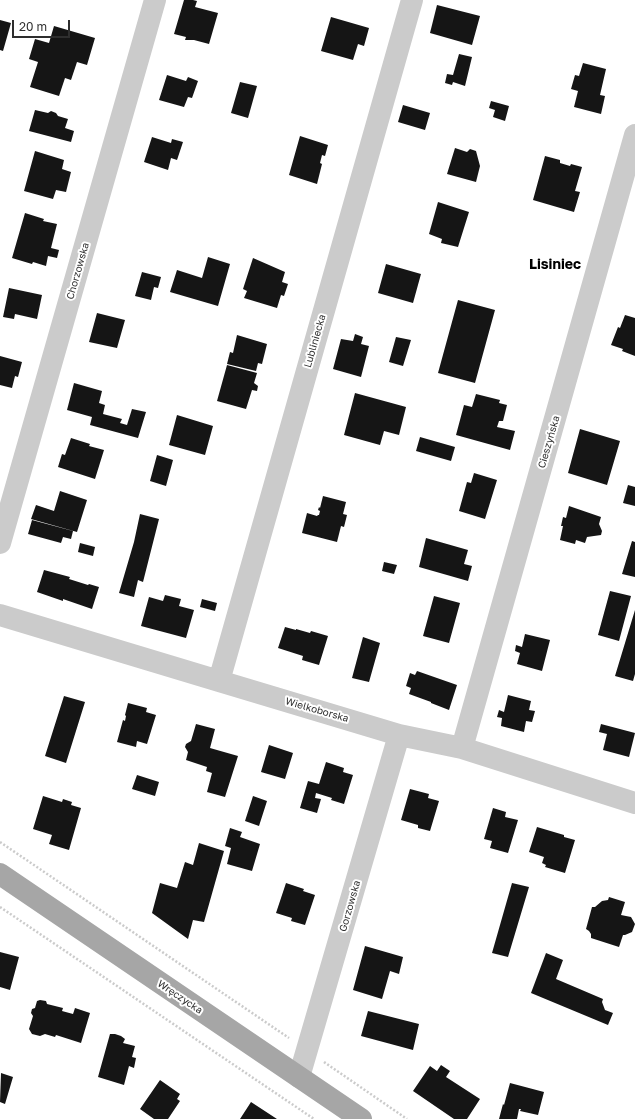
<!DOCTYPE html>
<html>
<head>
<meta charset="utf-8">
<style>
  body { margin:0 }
  #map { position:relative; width:635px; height:1119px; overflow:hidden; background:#fff; font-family:"Golos Text",sans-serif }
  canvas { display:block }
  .scale { position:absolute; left:12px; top:20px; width:58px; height:18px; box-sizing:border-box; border:2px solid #2e2e2e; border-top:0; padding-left:5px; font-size:12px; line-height:14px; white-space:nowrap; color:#2e2e2e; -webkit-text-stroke:3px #fff; paint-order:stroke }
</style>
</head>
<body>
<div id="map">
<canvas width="635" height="1119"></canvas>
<div class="scale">20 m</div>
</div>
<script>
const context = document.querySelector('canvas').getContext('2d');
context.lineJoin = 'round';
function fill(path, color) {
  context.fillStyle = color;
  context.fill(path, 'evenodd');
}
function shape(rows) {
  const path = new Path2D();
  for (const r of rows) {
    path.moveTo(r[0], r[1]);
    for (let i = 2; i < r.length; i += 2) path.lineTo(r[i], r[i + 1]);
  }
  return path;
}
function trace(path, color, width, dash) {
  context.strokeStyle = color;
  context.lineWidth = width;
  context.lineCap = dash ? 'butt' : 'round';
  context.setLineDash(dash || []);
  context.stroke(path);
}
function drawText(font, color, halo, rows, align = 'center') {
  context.font = font + ' "Golos Text",sans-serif';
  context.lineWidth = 4;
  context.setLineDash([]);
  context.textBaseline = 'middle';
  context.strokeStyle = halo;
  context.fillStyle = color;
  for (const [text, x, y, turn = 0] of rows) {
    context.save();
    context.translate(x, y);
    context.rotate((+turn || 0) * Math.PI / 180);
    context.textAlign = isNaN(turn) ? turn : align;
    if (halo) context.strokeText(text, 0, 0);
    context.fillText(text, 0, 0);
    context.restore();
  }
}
fill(shape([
  [184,0,193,0,197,1,195,7,218,13,209,44,194,40,185,40,186,37,174,34],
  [437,5,480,16,472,45,430,33],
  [331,17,369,28,364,46,358,44,353,60,321,51],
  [0,20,11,23,3,51,0,50],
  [54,26,95,38,87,65,77,62,71,80,65,78,59,96,30,87,38,62,29,59,35,39,49,43],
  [459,54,472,57,465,86,453,82,452,85,445,83,447,74,453,75],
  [583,63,606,69,600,95,605,96,601,114,574,107,578,91,571,89,575,75,579,76],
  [167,75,186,81,188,77,198,81,192,98,188,97,184,107,159,100],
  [240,82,257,86,248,118,231,113],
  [491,101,509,106,505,121,493,117,495,110,489,108],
  [403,105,430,113,425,130,398,122],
  [35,110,48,113,51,111,56,113,58,116,68,119,65,128,74,131,71,142,29,131],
  [300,136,328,145,325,156,322,155,320,163,322,164,317,184,289,175],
  [152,137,171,143,172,139,183,142,177,160,171,158,168,170,144,162],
  [455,148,467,152,470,149,476,151,480,166,476,182,447,174],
  [35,151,64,160,62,169,71,172,66,192,56,190,53,199,24,191],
  [545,156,560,160,560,163,570,166,571,164,582,167,575,191,580,192,574,212,533,200],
  [438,202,469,212,458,247,441,243,442,239,429,234],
  [25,213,44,219,43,221,57,224,51,248,59,250,57,258,48,256,46,266,33,262,32,264,12,258],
  [208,257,230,264,218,306,170,292,177,270,202,278],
  [253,258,285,272,282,282,288,284,284,296,281,295,277,308,244,298,247,291,243,289],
  [386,264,421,274,413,303,378,293],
  [142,272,161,277,158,288,154,287,151,300,135,296],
  [9,288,42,295,37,319,15,314,14,319,3,317],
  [458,300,495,310,475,383,438,373],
  [97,313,125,320,117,348,89,342],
  [625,315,635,318,635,356,622,351,623,349,611,345,618,327,620,328],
  [355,334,363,337,361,344,369,346,361,377,333,369,341,339,353,341],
  [237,335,267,344,262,364,258,363,256,371,227,364,230,352,233,353],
  [396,337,411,340,403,366,389,362],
  [0,356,22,362,18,377,15,376,12,388,0,385],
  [227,365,257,373,254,383,258,386,257,391,252,390,246,409,217,401],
  [74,383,102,391,99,403,105,405,103,414,122,419,120,423,127,425,132,409,146,412,138,438,90,425,92,417,67,410],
  [355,393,406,407,399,435,384,431,380,445,344,435],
  [476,394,500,400,499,403,507,405,503,421,499,421,497,427,515,431,510,450,456,435,464,405,472,407],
  [177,415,213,426,205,455,169,445],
  [580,429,620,441,607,485,568,473],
  [420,437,455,447,451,461,416,451],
  [71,438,90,444,89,446,104,450,95,479,58,467,62,454,65,455],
  [157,455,173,460,166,486,150,481],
  [474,473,497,480,485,519,459,511,467,482,471,483],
  [628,485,635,487,635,506,623,503],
  [60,491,87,500,77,532,31,519,36,505,54,511],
  [323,496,346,502,343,514,347,515,344,527,341,526,337,542,302,533,307,513,317,516,318,515,319,515,320,511,318,510,319,507,320,508],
  [569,506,601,517,599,524,602,531,601,535,587,537,585,543,576,540,575,544,560,540,563,526,561,526,563,517,566,518],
  [140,514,159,519,143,582,138,580,134,597,119,593,134,542],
  [32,520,73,531,71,539,63,537,61,543,28,534],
  [426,538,468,550,464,564,472,566,468,581,419,567],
  [632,541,635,542,635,577,622,574],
  [80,543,95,547,93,556,78,552],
  [384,562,397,565,394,574,382,571],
  [44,570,70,577,69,579,88,585,89,584,99,587,92,609,63,599,63,601,37,592],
  [610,591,631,596,619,641,598,635],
  [165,595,181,599,179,606,194,610,186,638,141,626,149,597,163,601],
  [434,596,460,603,449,643,423,636],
  [202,599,217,603,215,611,200,607],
  [635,610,635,674,633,681,615,676],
  [285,627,296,630,296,629,310,633,311,631,328,636,319,665,302,660,303,656,278,648],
  [525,634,550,640,542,671,517,664,520,653,515,651,516,645,522,647],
  [363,637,380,643,369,682,352,678],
  [417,671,457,685,449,710,431,703,431,702,409,694,411,688,406,686,410,673,415,675],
  [508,695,531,701,529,710,535,711,532,722,526,721,524,732,501,726,502,718,497,717,499,710,504,712],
  [64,696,85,702,66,763,45,756],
  [128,703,147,708,146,712,156,715,147,744,137,741,136,747,117,742,123,720,125,721,126,716,125,715],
  [196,724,215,729,210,748,238,756,225,797,207,792,212,773,206,771,207,767,186,760,188,752,185,747,186,744,191,741],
  [601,724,635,733,629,757,603,750,607,734,599,732],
  [269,745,293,753,285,779,261,772],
  [326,762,344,768,343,772,353,775,344,804,331,800,332,798,316,793,315,798,321,799,317,813,300,808,308,781,319,784],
  [137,775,159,782,155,796,132,789],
  [410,789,429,794,428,798,439,801,430,831,418,828,418,825,401,820],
  [43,796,62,802,63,799,72,802,71,805,81,808,69,850,49,844,52,835,33,829],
  [253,796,267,801,259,826,245,821],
  [493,808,506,812,505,817,518,820,508,853,490,848,492,841,484,839],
  [537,827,564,835,564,837,575,840,565,873,545,867,546,865,542,863,544,857,529,852],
  [230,828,242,832,240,837,260,844,252,871,227,864,231,848,225,846],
  [199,843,224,851,204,922,193,920,188,939,152,913,160,883,177,888,185,862,193,865],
  [286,883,304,889,303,891,315,895,305,925,291,921,292,918,276,913],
  [512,883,529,887,508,957,492,953],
  [609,897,625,902,621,915,631,917,635,924,632,932,625,935,623,935,619,947,591,938,591,934,589,931,586,929,592,907,595,907,602,901,608,900],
  [365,946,403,957,399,974,390,971,382,999,353,990],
  [0,952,19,957,10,990,0,987],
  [546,953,563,960,556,979,603,999,602,1002,605,1010,613,1013,608,1025,531,993],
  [40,1000,46,1001,47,1004,63,1008,62,1011,73,1014,75,1008,90,1013,81,1043,56,1035,55,1037,45,1034,40,1036,32,1034,29,1029,33,1016,31,1013,32,1009,35,1008,37,1001],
  [368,1011,419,1024,413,1050,361,1036],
  [110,1034,115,1034,121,1036,125,1039,123,1043,135,1046,132,1057,136,1058,134,1068,129,1066,124,1085,98,1077],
  [441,1065,450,1071,446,1077,480,1099,467,1119,454,1119,413,1091,430,1066,437,1071],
  [1,1073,13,1077,5,1104,0,1102],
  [160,1080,180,1094,177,1099,180,1101,168,1119,154,1119,140,1109],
  [510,1083,544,1092,538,1115,520,1111,521,1109,519,1109,517,1119,499,1119,503,1104,504,1105],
  [251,1102,277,1119,240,1119]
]), '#151515');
trace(shape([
  [0,842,289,1038],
  [0,907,314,1119],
  [324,1062,407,1119]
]), '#cbcbcb', 2.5, [2, 2]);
trace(shape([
  [0,543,155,0],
  [0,615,219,681,399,735,462,748,635,803],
  [219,681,412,0],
  [462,748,635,135],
  [299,1077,399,735]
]), '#cbcbcb', 22);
trace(shape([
  [0,874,361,1119]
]), '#a6a6a6', 22);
drawText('10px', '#2e2e2e', '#fff', [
  ["Chorzowska",78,271,-74],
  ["Lubliniecka",315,341,-74],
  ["Cieszyńska",549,442,-74],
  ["Wielkoborska",317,710,16],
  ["Gorzowska",350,906,-74],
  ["Wręczycka",180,997,34]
]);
drawText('bold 14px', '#000', '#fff', [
  ["Lisiniec",555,265]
]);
</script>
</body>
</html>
